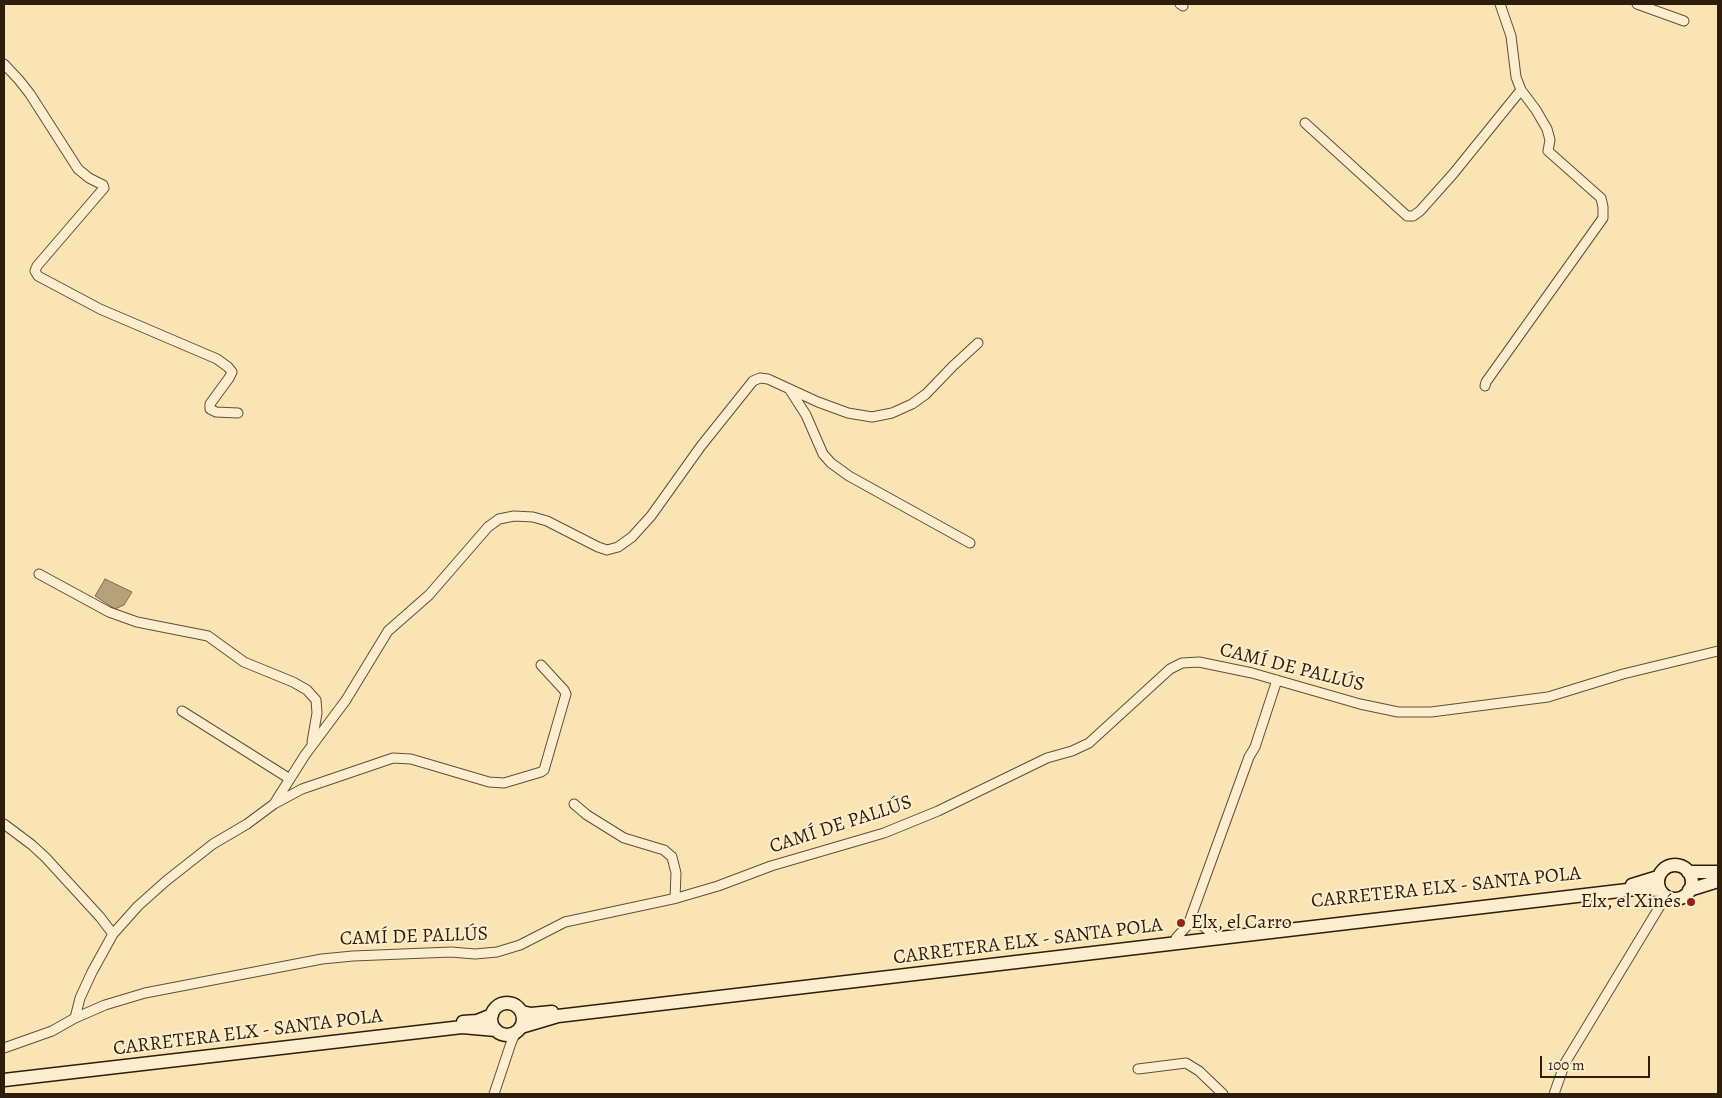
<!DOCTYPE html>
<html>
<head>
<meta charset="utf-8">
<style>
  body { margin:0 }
  #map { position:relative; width:1722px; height:1098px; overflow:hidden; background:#fbe4b3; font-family:Alegreya,serif }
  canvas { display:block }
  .frame { position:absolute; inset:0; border:5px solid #2c1e0a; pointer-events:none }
  .scale { position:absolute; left:1540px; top:1056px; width:110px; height:22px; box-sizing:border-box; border:2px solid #2c1e0a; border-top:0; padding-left:6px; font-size:15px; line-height:18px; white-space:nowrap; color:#2c1e0a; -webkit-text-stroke:4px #fcedce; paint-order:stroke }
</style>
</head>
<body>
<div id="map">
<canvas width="1722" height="1098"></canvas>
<div class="frame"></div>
<div class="scale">100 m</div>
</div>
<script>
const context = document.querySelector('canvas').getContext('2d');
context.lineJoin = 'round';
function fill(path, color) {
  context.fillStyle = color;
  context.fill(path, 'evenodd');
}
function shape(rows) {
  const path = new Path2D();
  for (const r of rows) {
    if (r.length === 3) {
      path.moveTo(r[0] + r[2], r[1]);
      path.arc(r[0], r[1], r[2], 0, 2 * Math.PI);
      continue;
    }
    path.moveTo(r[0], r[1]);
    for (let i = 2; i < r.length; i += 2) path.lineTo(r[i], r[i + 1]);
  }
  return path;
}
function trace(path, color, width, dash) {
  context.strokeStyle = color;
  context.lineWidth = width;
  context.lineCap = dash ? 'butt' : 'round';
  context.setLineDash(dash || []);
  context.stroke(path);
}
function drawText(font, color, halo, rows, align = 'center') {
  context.font = font + ' Alegreya,serif';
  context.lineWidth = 4;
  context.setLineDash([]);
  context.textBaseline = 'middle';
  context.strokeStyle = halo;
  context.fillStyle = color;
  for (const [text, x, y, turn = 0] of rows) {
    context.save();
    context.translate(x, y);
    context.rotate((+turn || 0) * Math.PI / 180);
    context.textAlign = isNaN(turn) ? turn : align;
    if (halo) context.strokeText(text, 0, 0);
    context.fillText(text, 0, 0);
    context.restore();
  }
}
const water = shape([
  [105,579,132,592,124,605,115,609,95,596,105,579]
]);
fill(water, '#b5a17a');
trace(water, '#7e6d4d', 1);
const minor = shape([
  [1180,4,1183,6],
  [1637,4,1684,21],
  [4,64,19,80,30,94,78,169,89,178,103,185,104,188,37,266,35,271,38,276,100,309,217,359,228,367,232,372,229,378,210,404,210,409,216,412,238,413],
  [1305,123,1407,216,1413,216,1420,211,1453,174,1521,90],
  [1485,386,1486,382,1603,218,1603,207,1601,198,1548,151,1550,140,1547,129,1536,110,1521,90,1516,77,1511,36,1500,4],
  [790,390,806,415,823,454,831,463,849,476,970,543],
  [39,574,109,612,137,622,208,636,244,662,293,682,307,690,316,700,317,713,312,742],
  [182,711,290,779],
  [274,804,302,789,393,758,411,759,489,782,504,783,541,772,544,770,566,694,564,690,541,665],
  [574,804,587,815,624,838,664,850,672,857,676,873,675,898],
  [4,824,32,845,46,858,100,917,113,934],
  [1188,925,1249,757,1255,747,1277,680],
  [1176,938,1188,925,1192,924,1202,925,1212,934],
  [75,1018,80,998,92,972,113,934,138,906,166,881,213,844,247,824,274,804,305,755,346,700,388,631,429,595,488,527,499,519,514,516,533,517,547,521,598,547,607,550,618,547,632,537,651,516,701,446,753,381,760,378,768,379,818,402,848,413,872,417,892,413,912,404,926,394,953,366,978,343],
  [4,1048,52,1031,75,1018,105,1005,145,993,322,959,353,956,451,952,475,954,497,952,520,945,565,922,677,898,718,886,771,866,884,833,938,811,1047,758,1072,751,1089,743,1170,669,1182,663,1199,662,1252,673,1360,704,1398,712,1431,712,1548,697,1623,674,1718,651],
  [1138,1069,1186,1063,1199,1071,1223,1094],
  [494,1094,511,1043,516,1032],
  [1554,1094,1565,1063,1666,896]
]);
const secondary = shape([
  [1675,882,17],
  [1688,872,1718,872],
  [1632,885,1658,877],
  [1689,890,1718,881],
  [507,1019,16],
  [522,1012,531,1014,552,1012],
  [463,1022,477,1021,492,1015],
  [521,1027,558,1016,1636,889,1660,890],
  [4,1080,462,1027,496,1030]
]);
trace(minor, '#605034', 11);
trace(secondary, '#2c1e0a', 15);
trace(minor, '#fcedce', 9);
trace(secondary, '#fcedce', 12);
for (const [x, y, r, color] of [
  [1691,902,5,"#8f2418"],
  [1181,923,5,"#8f2418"]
]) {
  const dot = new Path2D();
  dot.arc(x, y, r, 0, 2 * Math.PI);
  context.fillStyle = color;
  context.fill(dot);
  trace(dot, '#fcedce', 2);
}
drawText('20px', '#2c1e0a', '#fcedce', [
  ["CAMÍ DE PALLÚS",1292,668,14],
  ["CAMÍ DE PALLÚS",841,825,-18],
  ["CARRETERA ELX - SANTA POLA",1446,888,-6],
  ["CAMÍ DE PALLÚS",414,937,-2],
  ["CARRETERA ELX - SANTA POLA",1028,942,-7],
  ["CARRETERA ELX - SANTA POLA",248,1033,-7]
]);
drawText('20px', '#2c1e0a', '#fcedce', [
  ["Elx, el Xinés",1681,902],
  ["Elx, el Carro",1191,923,"left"]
], 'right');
</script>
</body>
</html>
